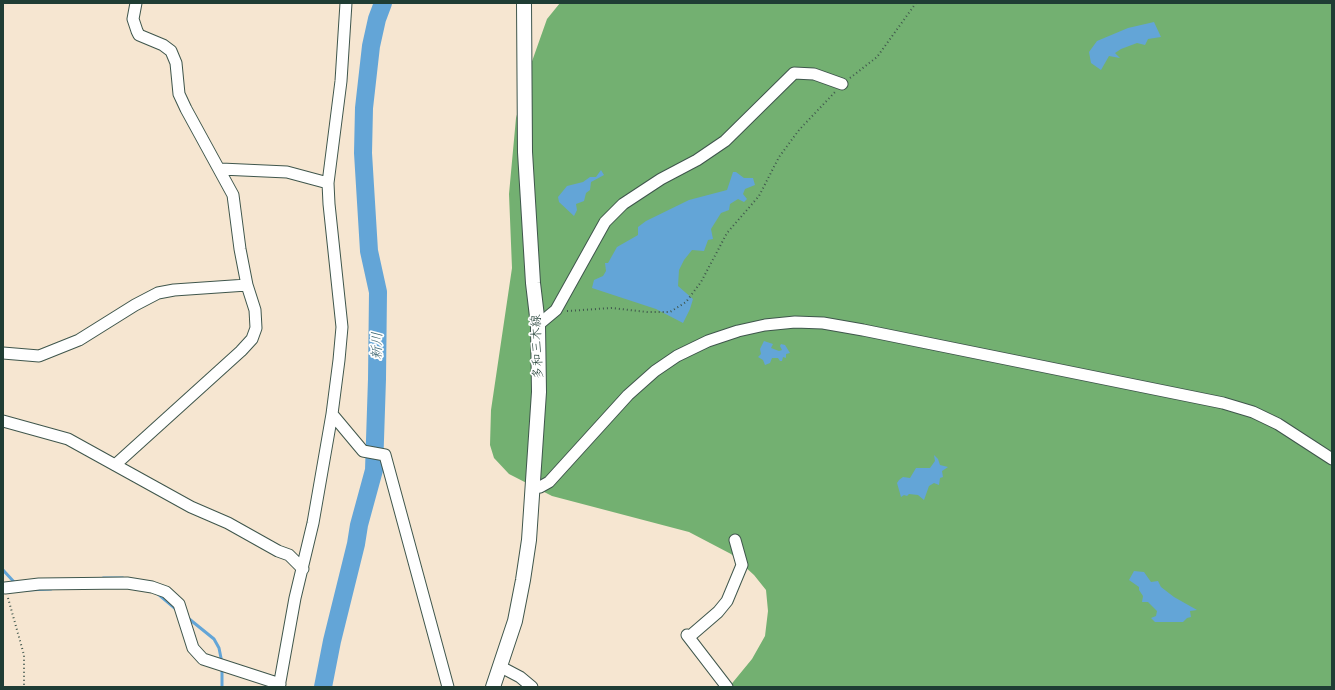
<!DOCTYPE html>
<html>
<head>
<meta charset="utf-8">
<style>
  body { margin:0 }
  #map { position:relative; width:1335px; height:690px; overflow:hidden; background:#f6e6d1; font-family:Mali,sans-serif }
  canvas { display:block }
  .frame { position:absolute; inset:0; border:4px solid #1f3d34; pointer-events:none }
</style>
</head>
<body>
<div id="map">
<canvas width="1335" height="690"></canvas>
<div class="frame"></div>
</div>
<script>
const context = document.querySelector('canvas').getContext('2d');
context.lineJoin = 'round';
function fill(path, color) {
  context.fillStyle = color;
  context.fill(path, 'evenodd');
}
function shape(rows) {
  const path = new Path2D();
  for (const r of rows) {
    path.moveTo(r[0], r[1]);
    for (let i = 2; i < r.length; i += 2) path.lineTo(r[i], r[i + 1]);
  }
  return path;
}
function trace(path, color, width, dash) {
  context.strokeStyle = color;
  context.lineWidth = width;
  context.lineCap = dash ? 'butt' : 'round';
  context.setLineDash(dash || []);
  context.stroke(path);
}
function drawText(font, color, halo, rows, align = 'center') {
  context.font = font + ' Mali,"Klee One",sans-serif';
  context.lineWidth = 3.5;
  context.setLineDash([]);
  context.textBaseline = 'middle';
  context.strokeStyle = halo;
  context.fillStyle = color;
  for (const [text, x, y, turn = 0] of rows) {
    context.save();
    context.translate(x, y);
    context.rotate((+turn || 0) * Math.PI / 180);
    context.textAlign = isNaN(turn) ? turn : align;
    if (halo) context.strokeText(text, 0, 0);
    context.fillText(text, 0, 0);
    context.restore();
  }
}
fill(shape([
  [560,3,1332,3,1332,687,729,687,752,659,765,636,768,611,766,590,754,575,731,554,689,532,552,496,509,474,494,458,490,445,491,410,512,268,509,194,516,118,530,67,547,19]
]), '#73b071');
fill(shape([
  [1154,22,1161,37,1148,39,1145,45,1137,43,1121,49,1115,53,1120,58,1109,56,1101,70,1091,63,1089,52,1097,41,1128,28],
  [601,170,604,175,591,182,590,190,586,193,584,201,576,204,577,210,574,216,559,202,558,197,567,186,583,182,590,177,596,177],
  [733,172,736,172,744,178,753,178,755,185,745,189,743,194,747,199,744,202,738,199,730,204,729,210,721,213,711,229,713,239,708,240,704,251,692,250,684,260,679,270,678,286,693,299,690,309,683,323,656,309,592,288,594,280,603,276,606,271,605,263,608,263,617,247,638,235,638,227,646,221,689,200,727,190],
  [764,341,773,344,771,348,779,351,782,350,780,346,781,344,785,345,790,353,786,354,786,358,783,357,782,361,780,361,778,358,772,358,770,363,765,365,763,360,758,357,761,354,760,349],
  [934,455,938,459,940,465,948,467,942,471,943,477,940,478,939,485,934,483,929,486,924,500,918,495,909,494,907,496,904,495,901,497,897,483,899,480,903,477,910,478,916,468,930,468,935,461],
  [1134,571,1144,572,1151,582,1158,581,1161,587,1174,597,1197,610,1190,611,1191,617,1187,618,1183,622,1155,622,1151,618,1156,616,1157,611,1148,602,1142,602,1143,596,1139,590,1139,587,1129,580]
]), '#63a5d7');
trace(shape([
  [3,570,15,583],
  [103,578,123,578],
  [25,590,51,589],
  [158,594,177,610],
  [188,618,214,639,219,648,222,663],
  [222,668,222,687]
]), '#63a5d7', 3);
trace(shape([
  [323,687,332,641,356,544,359,525,374,470,377,379,378,292,369,251,363,153,364,108,371,46,377,19,383,3]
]), '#63a5d7', 18);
const minor = shape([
  [221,169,287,172,328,183],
  [538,325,556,310,605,222,623,204,661,179,697,160,725,141,794,73,814,74,842,84],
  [3,353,39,356,79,340,135,305,158,293,174,290,247,285],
  [332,414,363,451,385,455,448,687],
  [3,421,68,439,191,507,228,523,278,551,289,555,303,569],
  [115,465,241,351,252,339,256,328,255,310,247,285,240,249,233,195,186,109,179,94,176,63,171,51,163,45,139,35,137,31,133,19,136,3],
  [533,488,540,487,549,482,628,395,655,371,677,356,708,341,738,331,765,325,795,322,823,323,863,330,1223,403,1253,412,1278,424,1332,459],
  [5,588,39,584,127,583,152,587,166,592,179,604,193,648,203,659,280,684],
  [687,635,727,687],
  [689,637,718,612,727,601,742,565,735,540],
  [501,667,520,677,532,687],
  [279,687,295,598,313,523,332,414,339,360,342,327,329,204,328,183,341,81,346,3]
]);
const major = shape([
  [493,687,515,621,523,580,529,540,539,392,538,325,533,283,525,152,524,3]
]);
trace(minor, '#3f564c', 13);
trace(major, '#3f564c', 16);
trace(shape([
  [850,78,877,57,916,3],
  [567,311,612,308,647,312,670,312,686,302,701,282,727,233,759,196,779,157,799,130,835,92],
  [8,598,24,655,24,687]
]), '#3f564c', 2, [1, 3]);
trace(minor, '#fff', 11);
trace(major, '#fff', 14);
drawText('13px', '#1f3d34', '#fff', [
  ["多和三木線",537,347,-92]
]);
drawText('italic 14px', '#37616d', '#fff', [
  ["新川",377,346,-89]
]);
</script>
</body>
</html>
